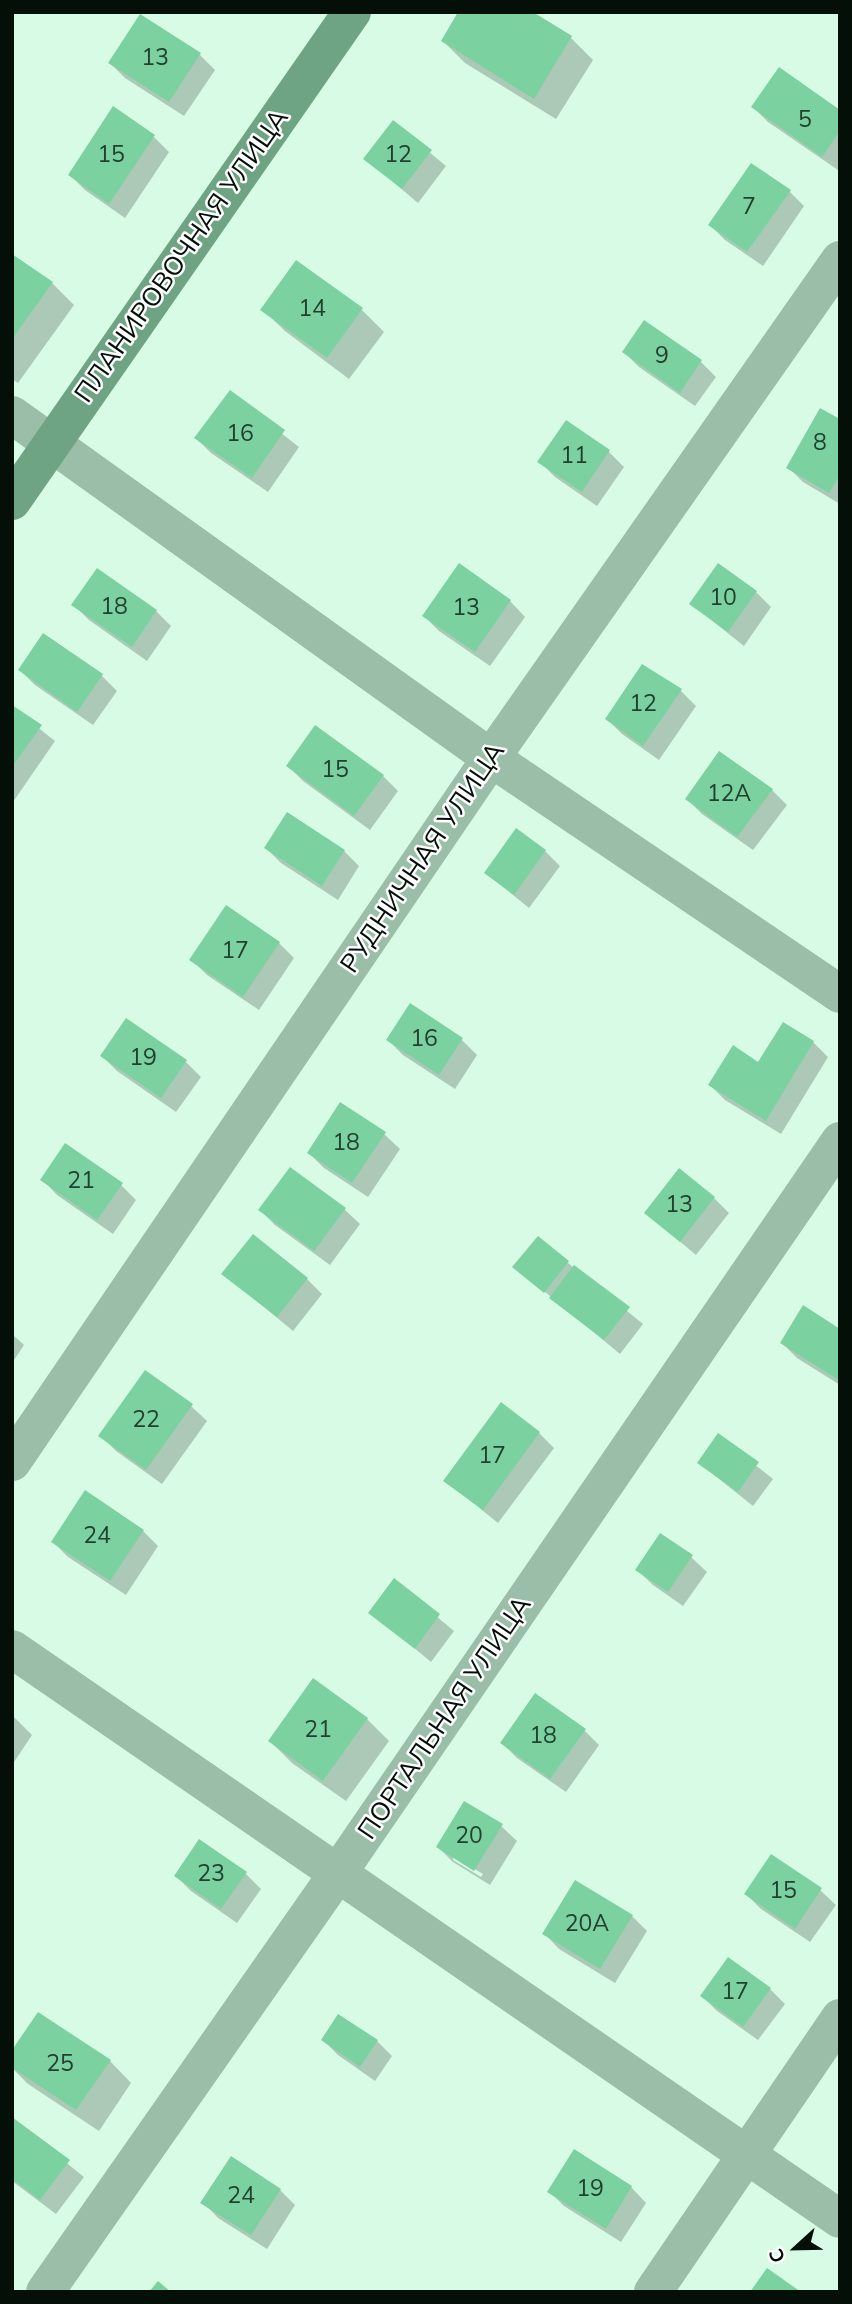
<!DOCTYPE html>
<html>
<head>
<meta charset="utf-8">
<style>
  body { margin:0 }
  #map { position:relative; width:852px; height:2304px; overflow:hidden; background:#d8fbe5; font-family:Mulish,sans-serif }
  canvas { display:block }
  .frame { position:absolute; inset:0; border:14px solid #040f08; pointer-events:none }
  .north { position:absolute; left:761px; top:2213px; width:70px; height:70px; -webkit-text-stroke:5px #fefefe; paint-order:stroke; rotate:248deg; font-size:19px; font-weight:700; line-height:28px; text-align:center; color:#040f08 }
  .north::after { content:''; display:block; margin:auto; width:24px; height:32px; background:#040f08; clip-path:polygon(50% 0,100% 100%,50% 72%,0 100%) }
</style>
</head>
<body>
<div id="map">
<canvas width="852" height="2304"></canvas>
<div class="frame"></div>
<div class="north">С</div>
</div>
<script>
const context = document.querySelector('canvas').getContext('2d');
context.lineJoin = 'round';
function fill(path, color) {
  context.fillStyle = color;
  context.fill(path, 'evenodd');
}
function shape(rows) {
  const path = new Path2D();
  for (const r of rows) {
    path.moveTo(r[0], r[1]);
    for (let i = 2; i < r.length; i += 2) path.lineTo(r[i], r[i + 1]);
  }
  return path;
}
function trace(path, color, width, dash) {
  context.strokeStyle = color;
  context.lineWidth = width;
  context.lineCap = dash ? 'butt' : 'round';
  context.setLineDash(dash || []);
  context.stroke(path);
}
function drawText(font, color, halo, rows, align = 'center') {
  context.font = font + ' Mulish,sans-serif';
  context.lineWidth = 5;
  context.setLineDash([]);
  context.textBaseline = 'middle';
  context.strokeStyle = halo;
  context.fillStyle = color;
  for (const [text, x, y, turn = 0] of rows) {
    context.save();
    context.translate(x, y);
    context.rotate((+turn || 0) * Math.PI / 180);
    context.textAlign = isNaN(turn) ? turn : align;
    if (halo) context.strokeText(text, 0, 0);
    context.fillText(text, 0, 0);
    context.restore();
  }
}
fill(shape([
  [141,16,200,55,215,70,184,116,125,78,110,63],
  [571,38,593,60,556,119,465,63,443,41],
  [753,107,840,112,838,170,768,122],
  [394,123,446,166,418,203,366,159],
  [154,137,169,152,125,218,85,190,70,175],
  [789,191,804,206,763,266,725,240,710,225],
  [12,256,52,283,74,305,18,383,12,379],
  [263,310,362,310,384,332,349,379,285,331],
  [644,323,701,362,716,377,695,406,639,367,624,352],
  [230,393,299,447,268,492,211,453,196,438],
  [840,421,840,504,803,482,788,467],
  [567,422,609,452,624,467,597,506,555,477,540,462],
  [756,592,771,607,744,646,691,604],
  [510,601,525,617,490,666,439,631,424,616],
  [74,605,156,611,171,626,147,661,89,620],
  [642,666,681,691,696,706,659,760,622,734,607,719],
  [20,670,102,676,117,691,93,725,35,685],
  [12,707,55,741,13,802,12,802],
  [288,766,383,776,398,791,370,830,303,781],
  [772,790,787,805,753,850,702,814,687,799],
  [266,848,344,851,359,866,338,900,281,863],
  [545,851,560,866,529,908,486,873],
  [279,943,294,958,259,1010,207,975,192,960],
  [410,1005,462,1040,477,1055,455,1089,403,1055,388,1040],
  [813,1042,828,1057,781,1134,725,1100,710,1085],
  [102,1056,186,1062,201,1077,176,1112,117,1071],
  [384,1134,400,1149,368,1197,324,1168,309,1153],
  [42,1179,121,1185,136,1200,113,1234,57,1195],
  [714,1198,729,1213,696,1255,646,1213],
  [344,1209,360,1224,330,1265,275,1225,260,1210],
  [568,1263,643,1324,620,1354,515,1267],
  [224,1274,307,1279,322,1294,293,1331],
  [840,1331,840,1385,797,1358,782,1343],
  [12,1334,24,1345,12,1363],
  [191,1406,207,1421,162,1484,116,1451,101,1436],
  [539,1433,554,1448,498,1523,446,1481],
  [719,1436,773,1479,753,1506,699,1463],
  [143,1531,158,1546,126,1595,68,1557,53,1542],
  [691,1557,707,1572,683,1606,653,1585,637,1570],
  [394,1581,454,1631,431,1662,371,1612],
  [12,1715,32,1735,12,1765],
  [367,1719,389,1741,346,1801,292,1763,270,1741],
  [584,1730,599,1745,566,1792,517,1758,502,1743],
  [501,1826,517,1841,490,1885,453,1862,438,1847],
  [453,1856,483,1874,481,1877,453,1860],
  [200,1841,246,1874,261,1889,237,1923,191,1891,176,1876],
  [820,1890,836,1905,810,1942,761,1909,746,1894],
  [632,1916,647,1931,615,1983,559,1949,544,1933],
  [770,1989,785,2004,758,2040,717,2011,702,1996],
  [323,2040,377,2041,392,2056,375,2081,338,2055],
  [110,2061,131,2083,99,2131,28,2084,12,2068],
  [12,2119,84,2177,56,2214,12,2181],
  [574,2152,631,2187,646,2203,621,2242,564,2206,549,2191],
  [280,2190,295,2205,267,2249,218,2218,203,2202]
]), '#0003');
fill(shape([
  [458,12,533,12,572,36,534,99,441,41],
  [140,14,201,53,169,102,108,63],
  [779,67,840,110,840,131,822,157,751,107],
  [113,106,155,135,109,204,68,175],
  [393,120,432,150,402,189,363,159],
  [751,163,791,190,747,252,708,225],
  [12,254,53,282,12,339],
  [296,260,363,308,327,358,260,310],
  [644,320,702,360,680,393,622,352],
  [230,390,285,430,252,478,194,438],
  [820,408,840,419,840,475,829,493,786,468],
  [566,420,610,450,582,492,537,462],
  [459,563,511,600,475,652,422,616],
  [718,563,757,591,728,632,689,604],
  [97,568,157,610,132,647,71,605],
  [43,633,103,674,77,712,18,670],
  [642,664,682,689,643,746,605,719],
  [12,705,42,725,12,767],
  [315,725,384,775,354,816,286,766],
  [719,751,773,789,737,837,685,799],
  [287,812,345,850,322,886,264,848],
  [516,828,546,850,514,895,484,873],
  [226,905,280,942,243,997,189,960],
  [410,1003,463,1038,439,1075,386,1040],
  [126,1018,187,1060,161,1098,100,1056],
  [783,1022,814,1041,766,1121,708,1085,733,1045,758,1062],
  [340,1102,386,1132,352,1183,307,1153],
  [65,1143,123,1183,97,1220,40,1180],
  [290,1167,346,1208,314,1251,258,1210],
  [679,1168,715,1197,680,1242,644,1213],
  [253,1234,308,1278,277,1317,221,1274],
  [538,1236,569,1261,544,1293,512,1267],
  [574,1265,630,1307,604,1340,549,1298],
  [803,1305,840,1329,840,1381,780,1343],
  [145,1370,193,1404,146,1470,98,1436],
  [501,1402,540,1432,483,1510,443,1481],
  [718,1433,759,1462,738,1492,697,1463],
  [85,1490,144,1530,110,1581,51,1542],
  [660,1533,693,1555,668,1592,635,1570],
  [394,1578,440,1614,415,1649,368,1613],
  [313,1678,368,1718,323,1781,268,1741],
  [535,1693,586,1729,550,1779,500,1743],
  [464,1801,503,1824,474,1871,436,1847],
  [199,1839,247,1872,221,1909,174,1876],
  [771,1854,822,1888,795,1929,744,1894],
  [575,1880,633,1915,600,1969,542,1934],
  [728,1957,771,1988,743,2027,700,1996],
  [38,2012,111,2060,76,2110,12,2068,12,2050],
  [338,2014,378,2040,360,2067,321,2040],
  [12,2117,70,2160,40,2200,12,2179],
  [574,2149,632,2186,606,2229,547,2192],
  [231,2156,281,2189,251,2235,200,2203],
  [767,2268,801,2292,750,2292],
  [158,2281,171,2292,149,2292]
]), '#7bd1a0');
trace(shape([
  [12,415,491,758,840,994],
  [12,1462,491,758,840,260],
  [12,1649,840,2219],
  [45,2292,338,1873,840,1141],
  [653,2292,840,2018]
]), '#9abea8', 38);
trace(shape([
  [12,501,352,12]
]), '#6ea484', 38);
drawText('23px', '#22402e', null, [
  ["13",155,58],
  ["5",805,120],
  ["15",111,155],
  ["12",398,155],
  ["7",749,207],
  ["14",312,309],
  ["9",662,356],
  ["16",240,434],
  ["8",820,443],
  ["11",574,456],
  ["10",723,598],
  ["18",114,607],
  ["13",466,608],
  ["12",643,704],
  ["15",335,770],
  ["12А",729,794],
  ["17",235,951],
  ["16",424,1039],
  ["19",143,1058],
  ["18",346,1143],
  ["21",81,1181],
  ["13",679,1205],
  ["22",146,1420],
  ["17",492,1456],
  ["24",97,1536],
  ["21",318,1730],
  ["18",543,1736],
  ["20",469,1836],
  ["23",211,1874],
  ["15",783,1891],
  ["20А",587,1924],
  ["17",735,1992],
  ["25",60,2064],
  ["19",590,2189],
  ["24",241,2196]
]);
drawText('26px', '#040f08', '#fefefe', [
  ["ПЛАНИРОВОЧНАЯ УЛИЦА",182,256,-55],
  ["РУДНИЧНАЯ УЛИЦА",423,858,-56],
  ["ПОРТАЛЬНАЯ УЛИЦА",445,1718,-56]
]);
</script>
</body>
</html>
